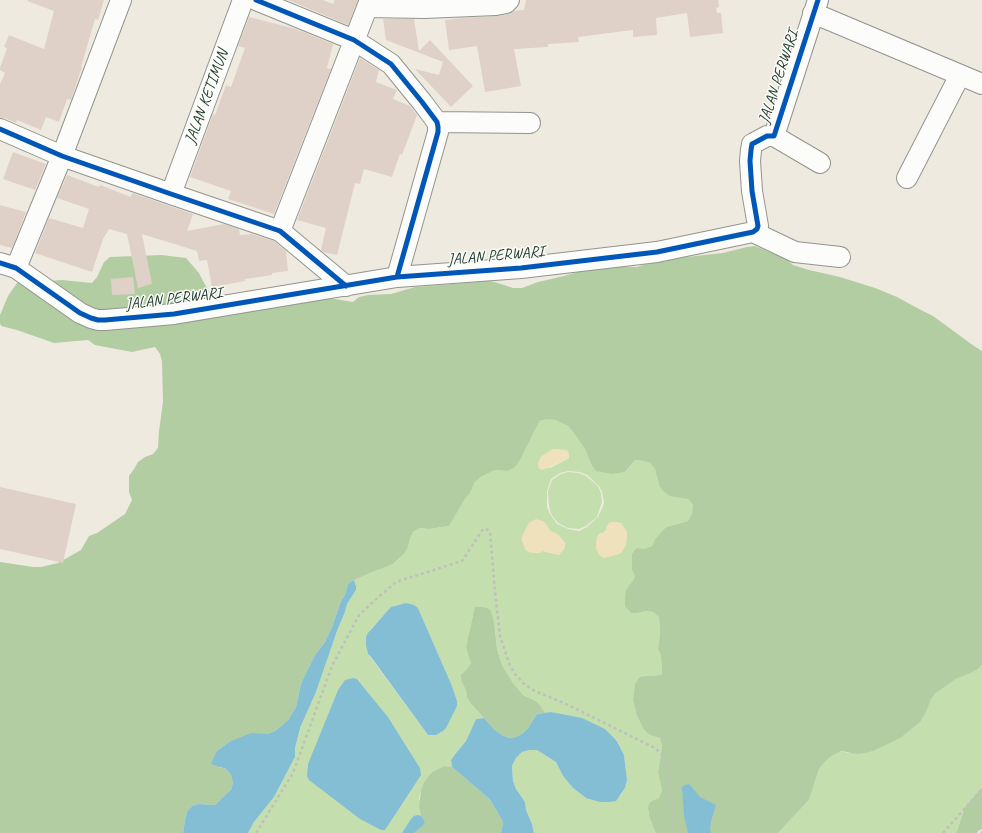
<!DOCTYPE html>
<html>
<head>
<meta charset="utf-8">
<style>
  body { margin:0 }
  canvas { display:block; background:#eeeadf }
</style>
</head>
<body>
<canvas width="982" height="833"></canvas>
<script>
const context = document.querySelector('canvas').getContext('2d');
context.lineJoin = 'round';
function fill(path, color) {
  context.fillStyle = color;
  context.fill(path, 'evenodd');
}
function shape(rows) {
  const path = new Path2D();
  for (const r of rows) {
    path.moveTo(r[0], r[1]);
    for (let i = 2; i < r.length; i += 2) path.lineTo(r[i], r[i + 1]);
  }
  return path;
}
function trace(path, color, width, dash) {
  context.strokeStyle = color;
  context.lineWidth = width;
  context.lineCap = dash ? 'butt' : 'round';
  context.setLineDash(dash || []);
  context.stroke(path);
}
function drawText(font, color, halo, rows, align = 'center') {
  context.font = font + ' Caveat,sans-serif';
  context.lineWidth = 3;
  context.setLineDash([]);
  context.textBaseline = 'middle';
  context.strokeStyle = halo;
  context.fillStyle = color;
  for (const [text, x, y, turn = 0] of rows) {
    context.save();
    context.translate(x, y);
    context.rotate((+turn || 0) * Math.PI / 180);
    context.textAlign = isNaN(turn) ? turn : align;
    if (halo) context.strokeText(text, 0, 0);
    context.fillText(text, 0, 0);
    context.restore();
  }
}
fill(shape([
  [547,419,555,420,568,426,573,432,585,449,591,464,613,474,625,472,635,460,643,461,650,463,655,469,659,485,681,497,688,499,693,505,692,513,688,521,666,527,655,539,652,546,644,549,632,570,635,577,626,590,638,613,646,611,653,612,659,617,660,633,658,649,661,656,662,674,655,676,647,676,635,684,633,700,637,716,644,730,650,735,660,738,662,746,658,773,662,790,659,798,648,811,653,827,656,833,534,833,532,824,526,810,525,802,516,789,513,781,512,766,516,758,522,752,529,750,537,750,556,762,563,776,573,788,586,798,621,795,625,788,627,780,624,755,617,740,574,717,551,712,545,713,540,705,536,701,523,695,520,692,513,683,502,665,497,649,494,620,473,615,466,647,468,655,471,663,467,669,462,683,466,690,467,698,472,705,484,718,476,719,466,741,456,753,451,760,452,767,444,766,432,772,429,775,424,782,421,790,419,798,425,822,414,833,248,833,254,822,274,797,295,757,295,748,300,728,316,692,337,631,345,612,347,604,356,590,356,586,354,580,385,567,393,564,399,559,404,554,408,547,410,539,413,532,420,528,429,529,449,526,465,499,470,493,475,482,481,477,495,470,507,471,519,462,536,428,540,421],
  [555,449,569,458,550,468,538,465,539,461,541,457,551,450],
  [568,471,580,472,587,475,599,486,602,492,604,502,603,506,598,517,587,527,579,531,568,529,557,524,550,514,547,507,547,491,551,479,560,473],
  [613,522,621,523,627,533,619,554,607,557,599,534,603,533,606,530,607,526,609,523],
  [546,524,550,531,557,534,565,543,564,548,559,555,543,551],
  [402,604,418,608,452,686,457,701,446,728,440,733,428,735,368,654,366,641,366,637,371,629,388,610,391,607],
  [357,679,388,717,420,768,307,768,338,690],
  [568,472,579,473,586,476,598,486,601,493,602,502,597,517,586,526,579,529,568,528,558,523,551,514,549,506,548,491,552,480,561,474],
  [982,665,982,787,965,807,957,831,956,833,778,833,809,800,819,769,824,763,830,757,841,751,848,753,873,751,880,747,914,726,920,721,931,699,936,693,956,679,971,673,978,669]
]), '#c5dead');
fill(shape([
  [755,246,786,259,793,265,809,270,840,277,875,288,897,297,919,309,933,316,974,346,982,351,982,665,978,669,971,673,956,679,936,693,931,699,925,714,920,722,900,738,873,751,865,753,857,754,841,751,830,757,824,763,819,769,809,800,778,833,656,833,653,827,649,815,648,808,649,804,652,801,659,798,662,790,658,773,662,746,660,738,650,735,644,730,637,716,633,700,635,684,640,677,647,676,655,676,662,674,661,656,658,649,660,633,659,617,653,612,646,611,638,613,631,613,625,606,625,598,626,590,635,577,632,570,632,554,637,548,644,549,652,546,655,539,666,527,688,521,692,513,693,505,688,499,670,496,663,491,659,485,655,469,650,463,643,461,635,460,625,472,620,473,613,474,596,471,591,464,585,449,573,432,568,426,555,420,547,419,540,421,536,428,519,462,514,468,507,471,495,470,481,477,475,482,470,493,465,499,449,526,429,529,420,528,413,532,410,539,408,547,404,554,393,564,368,574,354,580,348,584,345,595,341,601,332,627,325,642,315,655,304,677,301,684,296,707,288,720,275,731,267,734,260,734,229,742,217,751,219,767,226,769,231,775,233,783,231,791,215,805,199,804,192,806,187,812,185,820,183,833,0,833,0,562,33,567,41,567,58,563,81,550,89,536,97,533,125,514,132,500,129,492,129,476,134,469,138,462,145,457,153,454,158,448,159,431,163,402,162,361,160,354,155,347,132,352,95,345,88,340,54,343,17,330,1,326,0,323,0,315,8,296,17,283,62,280,92,283,97,277,104,262,110,257,162,255,186,258,199,273,203,281,211,295,218,299,263,310,285,300,317,296,353,302,359,297,368,295,391,294,415,287,490,281,498,283,513,288,522,288,538,282,564,276,587,269,612,266,637,267,659,260,723,253,747,247],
  [475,607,483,607,487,608,490,610,494,621,497,649,502,665,513,683,523,695,536,701,540,705,545,713,537,714,528,728,523,733,516,737,509,738,502,735,495,730,472,705,467,698,466,690,462,683,461,675,467,669,471,663,468,655,466,647,473,615],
  [444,766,452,767,486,796,491,801,503,822,501,833,414,833,425,822,421,816,419,806,421,790,424,782,429,775,432,772],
  [982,787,982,829,978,831,977,833,956,833,957,831,965,807]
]), '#b3cda3');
fill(shape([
  [555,449,567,450,569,454,569,458,543,470,539,469,538,465,539,461,541,457,551,450],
  [536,519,543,521,546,524,550,531,557,534,563,540,565,548,559,555,543,551,540,553,532,553,528,552,525,549,522,541,522,537,525,530,529,523],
  [613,522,621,523,626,530,627,537,626,545,622,552,619,554,604,558,600,556,596,549,596,541,597,537,599,534,603,533,606,530,607,526,609,523]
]), '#eee1bb');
fill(shape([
  [354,580,356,586,356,590,347,604,345,612,337,631,316,692,300,728,295,748,295,757,274,797,254,822,248,833,183,833,185,820,187,812,192,806,199,804,215,805,231,790,233,783,231,775,226,769,211,764,214,757,217,751,229,742,251,733,267,734,275,731,288,720,296,707,301,684,304,677,315,655,325,642,332,627,341,601,345,595,348,584],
  [406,603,414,605,418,608,452,686,457,701,457,706,446,728,443,731,436,735,428,735,371,657,368,654,366,645,366,637,368,633,388,610,391,607],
  [353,678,357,679,388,717,420,768,421,775,385,830,381,830,360,819,309,780,307,776,308,764,338,690,345,680],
  [551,712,582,718,605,729,617,741,624,755,627,780,625,788,616,801,608,802,600,802,586,798,573,788,563,776,556,762,537,750,529,750,522,752,516,758,512,766,513,781,516,789,525,802,526,810,532,824,534,833,501,833,503,822,491,801,486,796,452,767,451,760,456,753,466,741,476,719,484,718,495,730,502,735,509,738,516,737,523,733,528,728,537,714],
  [689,784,700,797,716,805,711,821,710,829,711,833,688,833,684,816,682,787,685,785],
  [418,815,421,816,425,822,423,825,414,833,402,833,411,819,414,816]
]), '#83bed5');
fill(shape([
  [28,0,104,0,98,20,95,19,81,67,82,67,71,100,67,99,59,122,46,117,41,130,17,120,16,123,5,118,0,118,0,84,5,73,0,70,0,68,7,48,4,47,9,35,44,49,54,11,27,1],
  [288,0,323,0,333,4,335,0,358,0,348,25],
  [526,0,718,0,719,7,716,8,717,13,721,13,723,33,690,37,687,13,656,18,657,35,633,37,633,30,578,37,579,42,548,44,548,47,514,49,521,86,485,92,477,46,449,50,445,20,462,18,497,16,508,14,514,11,524,10],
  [249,17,296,29,333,44,327,68,331,69,274,214,228,199,231,191,190,177,213,114,215,115,226,85,231,87,245,48,238,46],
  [383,19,414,19,419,51,430,40,473,86,451,107,415,69,439,75,443,62,386,40],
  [360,58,379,70,376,82,397,90,393,99,410,106,417,115,402,155,400,154,392,177,364,169,360,184,355,183,337,255,323,252,321,250,326,228,297,220],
  [13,152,46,164,35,190,3,179],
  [67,175,99,187,100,185,131,197,132,193,193,214,187,231,224,224,239,229,240,235,252,234,274,241,286,251,288,271,272,273,272,275,245,279,245,281,212,287,207,260,199,261,197,251,142,234,152,284,138,288,127,234,109,229,103,239,92,272,35,253,49,218,83,228,89,209,57,198],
  [0,205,26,212,12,248,0,245],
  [133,277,135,294,112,295,111,279],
  [0,487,76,504,63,563,0,549]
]), '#e0d1c8');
const minor = shape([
  [256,0,354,40,391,64,422,102,437,122,438,127,438,132,397,277],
  [367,7,424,8,496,5,506,3,509,0],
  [813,13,982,84],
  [437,122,530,123],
  [0,129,62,156,171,194,280,231,346,286],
  [774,136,820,163],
  [907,178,960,75],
  [171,194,243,0],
  [280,231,370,0],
  [753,232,795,252,840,257],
  [0,263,16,268,80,313,91,318,98,320,105,320,174,314,397,277,521,268,657,252,753,232,757,229,758,226,752,191,750,161,751,150,752,144,754,143,767,136,774,136,818,0],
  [16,268,62,156,121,0]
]);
trace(minor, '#92958e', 22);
trace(shape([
  [256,833,293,773,332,666,359,615,374,601,396,582,462,561,466,555,483,529,485,529,488,530,490,532,495,592,500,636,509,663,514,673,524,684,535,691,566,704,655,748,662,755,667,762,673,816,673,833],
  [943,833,982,789],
  [981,833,982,832]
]), '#bec0bd', 2.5, [3, 3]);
trace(minor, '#fcfcfa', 20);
trace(shape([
  [256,0,354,40,391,64,422,102,437,122,438,127,438,132,397,277],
  [0,129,62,156,171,194,280,231,346,286],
  [0,263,16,268,80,313,91,318,98,320,105,320,174,314,397,277,521,268,657,252,753,232,757,229,758,226,752,191,750,161,751,150,752,144,754,143,767,136,774,136,818,0]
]), '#0057b8', 5);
drawText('16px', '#1f3d34', '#fdfcf7', [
  ["JALAN PERWARI",779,77,-72],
  ["JALAN KETIMUN",207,97,-70],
  ["JALAN PERWARI",496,256,-5],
  ["JALAN PERWARI",174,299,-7]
]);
</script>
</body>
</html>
